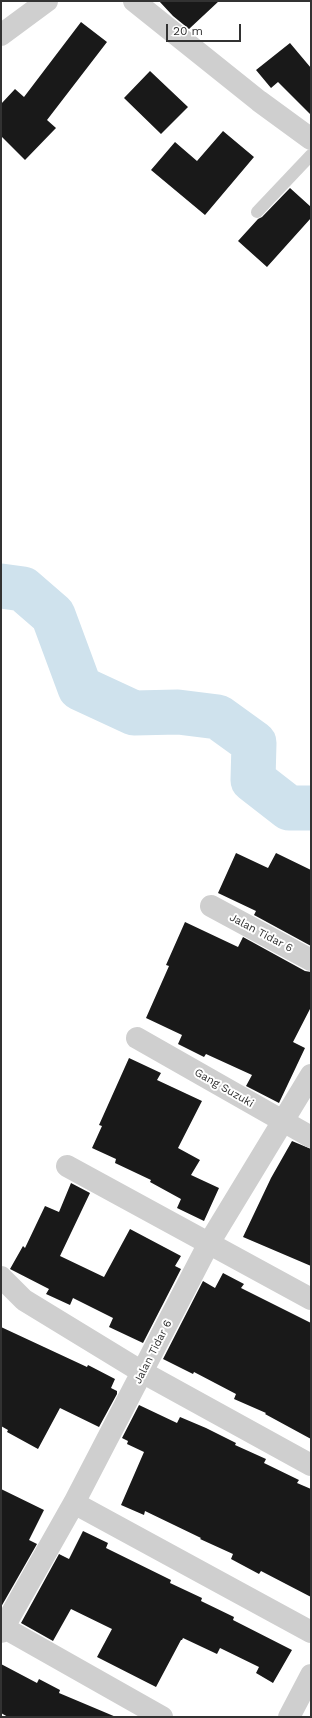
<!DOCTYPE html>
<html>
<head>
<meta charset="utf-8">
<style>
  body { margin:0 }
  #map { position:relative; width:312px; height:1718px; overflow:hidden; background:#fff; font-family:"Work Sans",sans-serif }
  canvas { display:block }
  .frame { position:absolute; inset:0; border:2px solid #323232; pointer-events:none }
  .scale { position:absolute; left:166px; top:24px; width:75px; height:18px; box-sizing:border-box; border:2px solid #323232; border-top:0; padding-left:5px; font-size:12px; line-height:14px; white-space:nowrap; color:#323232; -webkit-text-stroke:3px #fff; paint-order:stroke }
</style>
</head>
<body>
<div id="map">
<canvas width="312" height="1718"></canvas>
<div class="frame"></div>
<div class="scale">20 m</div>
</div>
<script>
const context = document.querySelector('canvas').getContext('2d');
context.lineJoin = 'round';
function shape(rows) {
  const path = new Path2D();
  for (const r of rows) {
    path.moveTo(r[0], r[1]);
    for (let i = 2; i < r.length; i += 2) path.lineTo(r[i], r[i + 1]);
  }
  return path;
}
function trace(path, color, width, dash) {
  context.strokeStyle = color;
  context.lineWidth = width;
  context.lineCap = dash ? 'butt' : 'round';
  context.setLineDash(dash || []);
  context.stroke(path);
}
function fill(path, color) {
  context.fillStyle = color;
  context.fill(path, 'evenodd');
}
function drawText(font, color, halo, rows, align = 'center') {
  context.font = font + ' "Work Sans",sans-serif';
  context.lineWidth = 4;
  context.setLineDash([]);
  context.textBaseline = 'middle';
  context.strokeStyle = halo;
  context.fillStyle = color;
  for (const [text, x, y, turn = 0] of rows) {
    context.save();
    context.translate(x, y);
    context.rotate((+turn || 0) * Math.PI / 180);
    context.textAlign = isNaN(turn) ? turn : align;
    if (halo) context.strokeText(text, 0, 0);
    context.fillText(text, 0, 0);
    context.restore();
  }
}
trace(shape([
  [1,586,23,589,53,615,80,688,134,713,178,712,218,717,254,743,253,780,289,808,311,808]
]), '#cfe2ed', 45);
fill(shape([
  [159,1,219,1,189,29,173,16],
  [81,22,107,42,47,120,56,128,25,160,1,136,1,104,15,89,24,97],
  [290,43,311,68,311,115,278,82,271,88,256,70],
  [150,71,188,107,161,134,124,98],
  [223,131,254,157,205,215,151,170,175,142,197,161],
  [290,188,311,207,311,218,267,267,238,241,258,219,262,217],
  [236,853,268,868,276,853,311,870,311,946,254,915,256,911,218,893],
  [185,922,238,947,243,937,305,971,311,972,311,1007,293,1042,305,1048,279,1103,246,1086,252,1075,206,1054,204,1057,178,1044,182,1035,146,1018,169,966,166,965],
  [129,1058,161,1073,157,1080,202,1101,178,1148,200,1160,191,1175,219,1188,204,1221,177,1208,181,1199,150,1182,151,1180,115,1163,116,1159,92,1148,102,1126,99,1125],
  [292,1141,311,1149,311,1266,243,1237,271,1178],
  [71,1183,90,1193,60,1256,104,1277,130,1229,181,1256,175,1266,181,1269,143,1343,109,1327,113,1318,73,1298,70,1305,46,1294,49,1289,10,1269,23,1246,25,1248,45,1206,59,1212],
  [223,1273,244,1284,241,1288,311,1323,311,1439,265,1414,266,1413,234,1399,236,1394,194,1372,193,1374,163,1359,203,1281,215,1288],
  [1,1327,87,1367,88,1365,115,1379,111,1388,117,1391,117,1394,99,1427,60,1408,38,1449,7,1432,8,1430,1,1426],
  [139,1405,177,1423,180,1417,206,1428,236,1443,235,1445,266,1459,264,1463,299,1480,297,1483,311,1489,311,1597,261,1571,259,1574,231,1559,233,1554,200,1539,201,1538,145,1511,144,1515,121,1505,144,1452,127,1444,128,1441,122,1438],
  [1,1489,44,1510,29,1540,37,1544,1,1607],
  [83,1531,108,1543,106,1548,171,1580,170,1583,202,1598,201,1601,234,1617,233,1620,292,1650,273,1683,256,1673,259,1667,220,1648,217,1654,183,1638,182,1640,181,1640,156,1687,97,1657,112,1629,71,1609,53,1641,21,1623,59,1554,69,1559],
  [1,1664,37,1683,39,1679,60,1690,59,1693,116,1717,8,1717,1,1713]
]), '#191919');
trace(shape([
  [257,212,311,155]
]), '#cfcfcf', 12);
trace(shape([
  [134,1,259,101,311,139],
  [1,35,47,1],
  [211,906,311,960],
  [137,1038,311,1137],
  [67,1166,311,1299],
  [1,1277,24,1300,142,1372,311,1465],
  [74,1503,311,1632],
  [1,1626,162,1717],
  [1,1632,74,1503,209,1243,311,1075],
  [289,1717,311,1675]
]), '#cfcfcf', 22);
drawText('11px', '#323232', '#fff', [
  ["Jalan Tidar 6",261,933,28],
  ["Gang Suzuki",224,1088,30],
  ["Jalan Tidar 6",153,1352,-63]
]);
</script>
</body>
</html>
